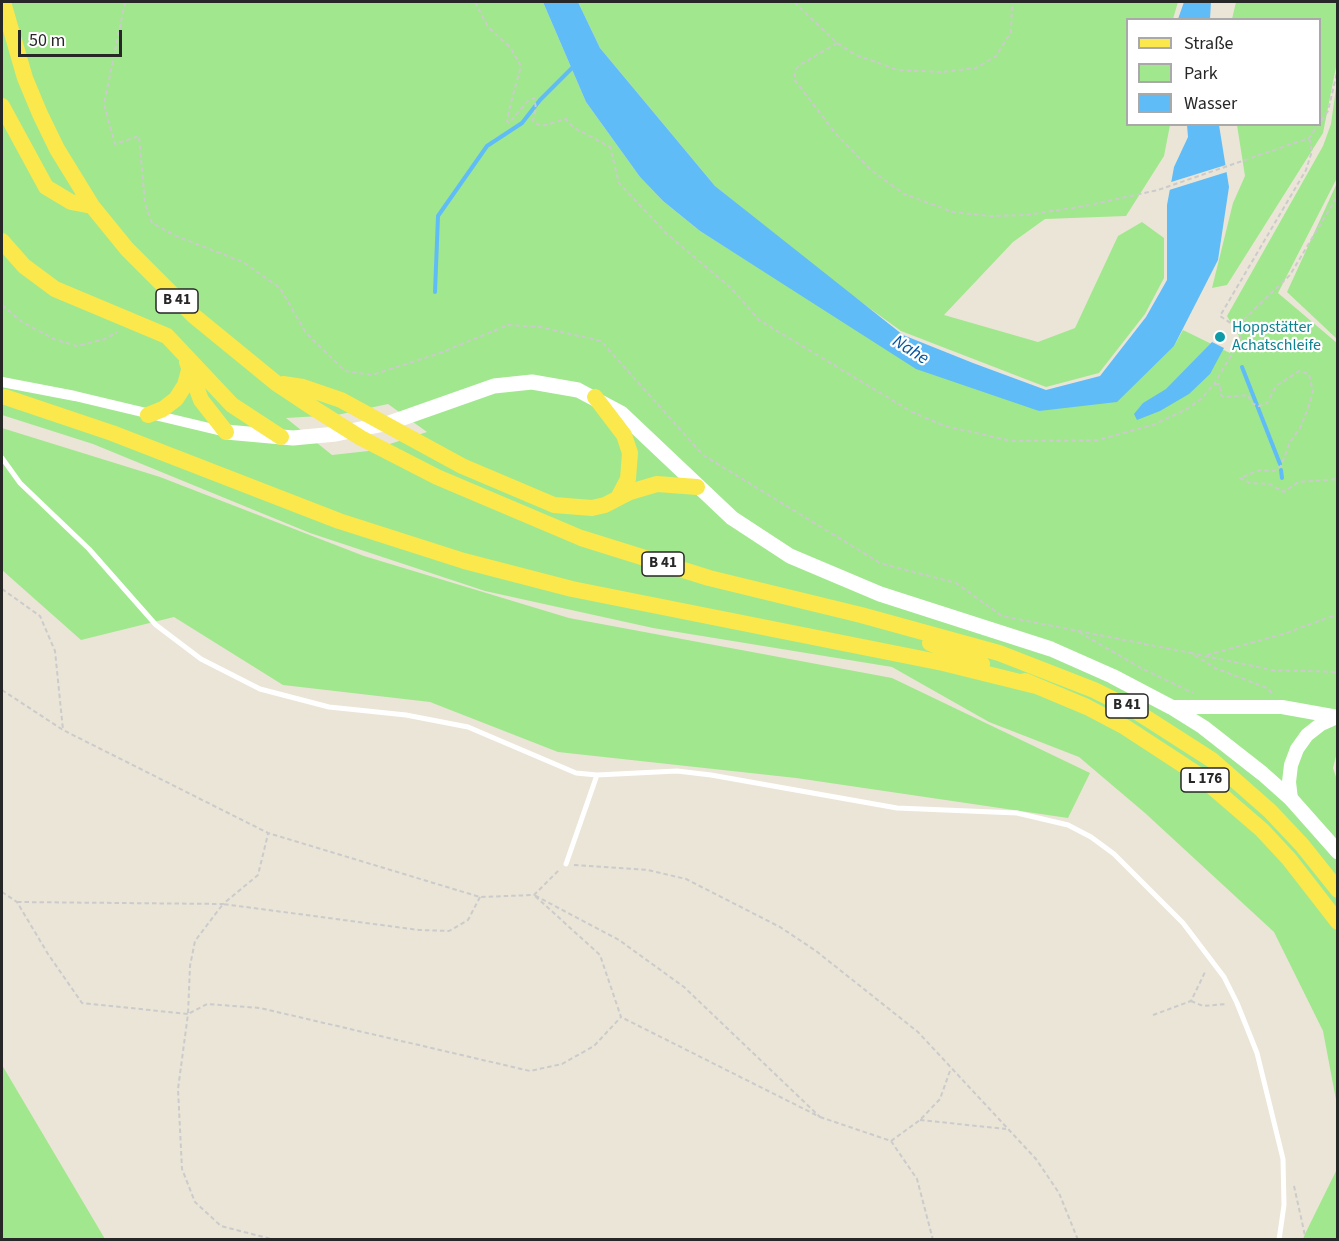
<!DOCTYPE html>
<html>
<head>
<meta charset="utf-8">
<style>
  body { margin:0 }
  #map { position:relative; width:1339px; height:1241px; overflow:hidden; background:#ebe5d7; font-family:"Source Sans 3",sans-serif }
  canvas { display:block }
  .frame { position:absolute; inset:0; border:3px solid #272727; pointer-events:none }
  .legend { position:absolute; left:1126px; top:18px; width:195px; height:108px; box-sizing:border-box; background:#fff; border:2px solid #a9a9a9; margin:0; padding:8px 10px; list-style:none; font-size:18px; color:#272727 }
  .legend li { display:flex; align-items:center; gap:12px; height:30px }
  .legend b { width:30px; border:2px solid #a9a9a9 }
  .scale { position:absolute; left:18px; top:30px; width:104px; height:27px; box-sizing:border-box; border:3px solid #272727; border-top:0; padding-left:8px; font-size:18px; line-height:21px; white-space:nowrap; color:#272727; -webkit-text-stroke:4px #fff; paint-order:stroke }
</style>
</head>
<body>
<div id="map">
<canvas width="1339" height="1241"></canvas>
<div class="frame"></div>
<ul class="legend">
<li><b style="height:8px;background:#fae84d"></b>Straße</li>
<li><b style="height:16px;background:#a1e78e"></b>Park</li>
<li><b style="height:16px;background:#60bcf7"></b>Wasser</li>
</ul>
<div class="scale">50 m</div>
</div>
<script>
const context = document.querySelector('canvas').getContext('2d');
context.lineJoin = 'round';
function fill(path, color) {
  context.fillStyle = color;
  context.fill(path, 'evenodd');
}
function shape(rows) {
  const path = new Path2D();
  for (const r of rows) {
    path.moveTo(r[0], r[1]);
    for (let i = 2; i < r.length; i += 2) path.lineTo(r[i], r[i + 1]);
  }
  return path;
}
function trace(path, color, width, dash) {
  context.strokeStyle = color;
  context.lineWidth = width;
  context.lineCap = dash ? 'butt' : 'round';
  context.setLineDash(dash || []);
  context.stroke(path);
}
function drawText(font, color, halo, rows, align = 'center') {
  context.font = font + ' "Source Sans 3",sans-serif';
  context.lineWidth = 4.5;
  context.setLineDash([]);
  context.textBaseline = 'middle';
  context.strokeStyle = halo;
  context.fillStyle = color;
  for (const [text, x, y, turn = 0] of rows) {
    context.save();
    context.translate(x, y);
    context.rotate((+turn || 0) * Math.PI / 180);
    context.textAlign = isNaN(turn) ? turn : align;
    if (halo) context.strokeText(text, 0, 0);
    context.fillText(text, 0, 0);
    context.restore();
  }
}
fill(shape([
  [2,2,543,2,586,102,640,177,663,201,700,231,781,282,1039,411,1174,346,1183,330,1230,353,1239,336,1227,316,1323,146,1331,124,1337,81,1337,178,1278,293,1337,343,1338,748,1333,768,1338,783,1337,1105,1323,1031,1274,932,1145,813,1079,757,989,722,892,667,653,628,485,591,310,533,93,444,2,415],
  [388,404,427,432,368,451,332,455,286,418,337,415],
  [578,2,1178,2,1173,19,1128,20,1128,124,1170,125,1164,156,1126,216,1045,219,1013,242,944,315,1038,342,1075,328,1118,236,1142,222,1164,238,1164,278,1145,314,1099,373,1046,387,901,331,836,284,715,186,600,48],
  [1236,2,1337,2,1337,62,1323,133,1227,285,1212,288,1233,203,1245,176,1237,125,1320,124,1320,20,1232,19],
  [1337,183,1337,339,1287,292],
  [2,428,160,477,364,556,569,618,892,678,1090,773,1068,818,796,778,558,752,430,702,283,685,174,617,81,640,2,570],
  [2,1065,105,1239,2,1239],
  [1337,1169,1337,1239,1303,1239,1305,1234]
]), '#a1e78e');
fill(shape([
  [543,2,578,2,600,48,715,186,903,335,973,363,1046,390,1100,376,1146,317,1167,280,1167,205,1174,167,1188,137,1187,125,1219,125,1229,187,1218,260,1174,346,1117,402,1039,411,916,369,700,231,663,201,640,177,586,102],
  [1184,2,1211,2,1210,19,1178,19],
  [1212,342,1224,348,1210,374,1189,394,1160,411,1137,420,1134,414,1143,403,1166,389]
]), '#60bcf7');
fill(shape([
  [1229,164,1230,171,1166,191,1168,183]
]), '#ebe5d7');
trace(shape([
  [435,292,438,216,487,146,522,123,540,100,574,66],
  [1242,367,1280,464],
  [1281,470,1282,478]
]), '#60bcf7', 4);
trace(shape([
  [125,2,104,104,115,144,139,136,145,204,152,223,176,236,243,262,280,288,306,333,345,371,372,375,440,353,508,325,540,327,601,341,703,455,880,563,956,583,1002,616,1191,653],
  [475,2,488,27,510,47,521,66,511,102,507,121,509,123,528,101,534,98,536,108,533,121,537,124,542,126,566,119,573,127,610,147,619,183,666,233,732,289,759,320,912,412,945,426,1012,441,1098,440,1153,425,1187,409,1201,399,1214,384,1240,341,1241,330,1220,316,1306,170,1312,151,1309,138],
  [794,2,837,43,856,55,898,70,941,72,976,68,996,56,1011,32,1012,2],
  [837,43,800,65,796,69,794,79,836,134,871,170,904,194,953,212,990,216,1026,215,1085,206,1158,190,1309,138,1328,111,1338,68],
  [2,305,22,322,56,340,77,346,105,339,117,332],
  [1238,325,1290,275,1338,195],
  [1215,384,1220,384,1221,395,1224,397,1248,395,1251,403,1259,406,1267,403,1276,386,1299,371,1309,374,1313,392,1308,408,1300,428,1290,442,1281,466,1274,471,1260,470,1240,478,1250,483,1269,484,1284,492,1298,482,1338,479],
  [2,589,40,616,55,651,63,730],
  [1079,632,1139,667,1193,693],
  [1207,655,1286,633,1338,614],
  [2,690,63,730,268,833,480,897,534,895,559,870],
  [1272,693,1267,688,1215,668,1191,653,1272,670,1338,672],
  [574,865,648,870,686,879,780,927,816,951,918,1032,1036,1159,1059,1193,1078,1240],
  [2,892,17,902,48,954,82,1003,188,1014,178,1089,182,1169,195,1202,221,1226,275,1240],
  [480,897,468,920,449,931,419,930,223,904,195,941,190,966,188,1014,207,1004,260,1008,530,1071,562,1064,594,1046,621,1017,600,955,534,895,619,940,684,987,820,1117,621,1017],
  [17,902,223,904,258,875,268,834],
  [1191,1001,1203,1006,1226,1004],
  [1153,1015,1191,1001,1206,970],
  [820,1117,891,1141,917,1179,933,1240],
  [920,1120,1006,1129],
  [891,1141,920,1120,940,1099,951,1068],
  [1294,1186,1306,1240]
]), '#cbcbcb', 2, [4.5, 3]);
trace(shape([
  [2,458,20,483,89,549,156,625,201,659,260,689,329,707,406,715,468,727,576,773,597,775,677,771,711,775,897,808,1017,813,1068,825,1091,837,1114,854,1183,923,1224,977,1237,1003,1257,1053,1283,1159,1284,1205,1279,1240],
  [566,864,597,775]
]), '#fff', 5);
trace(shape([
  [2,382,75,396,226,432]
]), '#fff', 10);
trace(shape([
  [1171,707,1282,707,1338,717],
  [1291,799,1289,782,1291,765,1297,749,1307,735,1321,724,1337,717]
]), '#fff', 14);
trace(shape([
  [226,432,293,438,336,434,389,423,494,386,532,382,578,390,621,413,732,518,790,556,880,594,1051,649,1112,676,1171,707,1203,727,1263,774,1291,799,1338,852]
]), '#fff', 15);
trace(shape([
  [3,2,25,78,40,114,57,149,92,206,127,249,194,316,276,383,315,409,361,438,437,477,581,538,709,578,861,615,999,653,1094,690,1134,710,1212,760,1270,811,1302,845,1338,890],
  [2,106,46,187,71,202,92,206],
  [2,241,24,266,55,289,167,336,232,405,281,437],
  [187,362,201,400,226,432],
  [283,384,303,387,341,400,462,466,554,505,592,508,605,505,630,492,657,484,697,487],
  [5,397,112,433,339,521,464,561,572,589,943,663,1036,686],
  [595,397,624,435,630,453,628,479,618,498],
  [148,415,163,409,176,399,185,385,189,370],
  [930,643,982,664],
  [1025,681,1087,707,1125,727,1197,774,1262,830,1289,859,1338,922]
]), '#fae84d', 16);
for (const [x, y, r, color] of [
  [1220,337,6,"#0f9aa8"]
]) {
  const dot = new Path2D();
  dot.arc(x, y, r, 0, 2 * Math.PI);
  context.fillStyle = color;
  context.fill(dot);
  trace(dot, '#fff', 2);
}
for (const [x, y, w] of [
  [177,301,42],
  [663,564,42],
  [1127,706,42],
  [1205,780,48]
]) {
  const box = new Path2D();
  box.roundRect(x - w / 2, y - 12, w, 24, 4.5);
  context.fillStyle = '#fff';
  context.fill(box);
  trace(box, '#272727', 1.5);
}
drawText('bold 15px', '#272727', null, [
  ["B 41",177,301],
  ["B 41",663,564],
  ["B 41",1127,706],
  ["L 176",1205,780]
]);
drawText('16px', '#0d838f', '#fff', [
  ["Hoppstätter",1232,328],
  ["Achatschleife",1232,346]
], 'left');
drawText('italic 18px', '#03569f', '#fff', [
  ["Nahe",910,351,32]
]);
</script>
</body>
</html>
